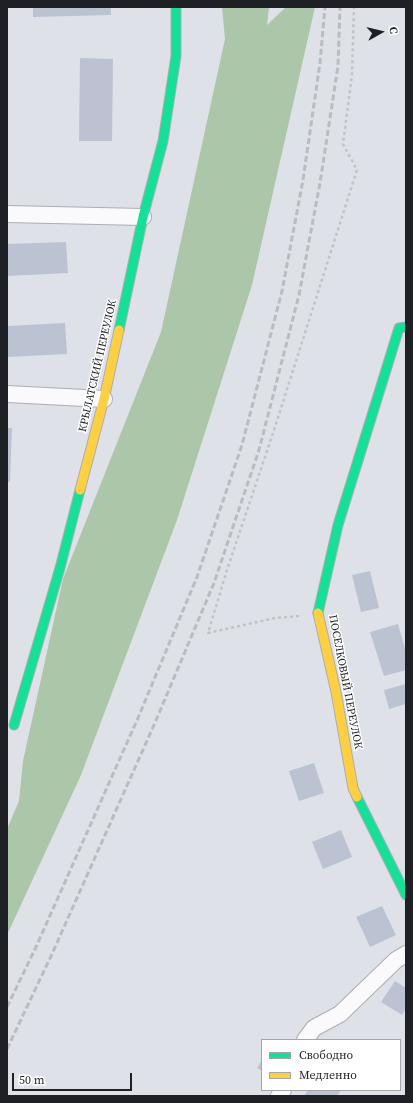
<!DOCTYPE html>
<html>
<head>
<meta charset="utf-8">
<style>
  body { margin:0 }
  #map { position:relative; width:413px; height:1103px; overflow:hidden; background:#dee1e8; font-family:"Source Serif 4",serif }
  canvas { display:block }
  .frame { position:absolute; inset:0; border:8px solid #1e2025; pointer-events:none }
  .legend { position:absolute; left:261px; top:1039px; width:140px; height:52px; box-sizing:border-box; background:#fff; border:1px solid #a5a6a8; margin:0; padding:5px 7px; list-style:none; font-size:12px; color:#1e2025 }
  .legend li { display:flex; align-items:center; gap:8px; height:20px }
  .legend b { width:20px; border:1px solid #a5a6a8 }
  .north { position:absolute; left:361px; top:12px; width:40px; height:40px; -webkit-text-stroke:3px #fff; paint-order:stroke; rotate:82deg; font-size:11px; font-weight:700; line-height:16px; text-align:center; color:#1e2025 }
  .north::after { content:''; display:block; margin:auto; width:14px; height:18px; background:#1e2025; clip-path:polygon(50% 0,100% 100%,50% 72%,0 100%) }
  .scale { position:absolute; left:12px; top:1073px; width:120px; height:18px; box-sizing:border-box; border:2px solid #1e2025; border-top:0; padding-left:5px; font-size:12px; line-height:14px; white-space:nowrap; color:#1e2025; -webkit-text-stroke:3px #fff; paint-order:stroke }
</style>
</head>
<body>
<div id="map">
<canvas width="413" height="1103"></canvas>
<div class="frame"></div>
<ul class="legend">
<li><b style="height:5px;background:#16e098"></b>Свободно</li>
<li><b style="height:5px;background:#ffcf43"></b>Медленно</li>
</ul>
<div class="north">С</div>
<div class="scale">50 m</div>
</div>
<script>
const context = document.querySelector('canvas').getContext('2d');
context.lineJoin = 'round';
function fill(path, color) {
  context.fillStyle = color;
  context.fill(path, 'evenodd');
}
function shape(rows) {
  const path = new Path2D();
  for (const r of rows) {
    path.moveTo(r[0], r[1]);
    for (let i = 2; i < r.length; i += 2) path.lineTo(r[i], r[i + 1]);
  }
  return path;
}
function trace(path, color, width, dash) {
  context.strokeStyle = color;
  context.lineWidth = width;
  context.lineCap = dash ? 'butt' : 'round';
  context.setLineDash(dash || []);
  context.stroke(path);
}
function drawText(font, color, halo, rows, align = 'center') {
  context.font = font + ' "Source Serif 4",serif';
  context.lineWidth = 3;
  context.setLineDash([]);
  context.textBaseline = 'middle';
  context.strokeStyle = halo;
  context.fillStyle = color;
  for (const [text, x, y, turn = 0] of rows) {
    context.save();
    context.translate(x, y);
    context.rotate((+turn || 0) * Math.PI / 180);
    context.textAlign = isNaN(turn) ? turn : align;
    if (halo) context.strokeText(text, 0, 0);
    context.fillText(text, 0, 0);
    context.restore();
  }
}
fill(shape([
  [222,7,269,7,267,25,286,7,315,7,252,285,177,520,81,775,7,935,7,829,19,801,23,761,63,579,161,332,225,39]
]), '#abc6a8');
fill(shape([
  [33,7,111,7,111,15,33,17],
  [80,58,113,59,112,141,79,141],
  [66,242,68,273,7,276,7,244],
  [65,323,67,354,7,357,7,326],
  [7,428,12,428,10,482,7,482],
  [370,571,379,608,361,612,352,575],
  [398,624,406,652,406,670,384,676,370,632],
  [406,684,406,704,389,709,384,690],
  [314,763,324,793,299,801,289,771],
  [341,830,352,857,323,869,312,842],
  [382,906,396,935,370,947,356,917],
  [395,981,406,988,406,1008,402,1015,381,1002],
  [262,1060,262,1071,257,1068],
  [308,1090,341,1090,337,1096,304,1096]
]), '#bbc3d2');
const street = shape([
  [7,214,143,217],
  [7,394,104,399],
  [305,1040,314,1028,340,1014,396,960,406,954],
  [279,1096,283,1090]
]);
const fast = shape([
  [119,330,143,217,163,141,176,56,176,7],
  [318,613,338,525,399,328,406,327],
  [14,725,60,568,80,490],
  [357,797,406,895]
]);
const slow = shape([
  [80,490,104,399,119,330],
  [318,613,336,692,353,788,357,797]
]);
trace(street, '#abaeb3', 18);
trace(fast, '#abaeb3', 11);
trace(slow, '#abaeb3', 11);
trace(shape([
  [299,616,275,618,208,633,226,573,274,430,357,170,343,144,352,75,354,7]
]), '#c2c3c5', 2.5, [3, 3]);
trace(street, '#fafafc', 16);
trace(fast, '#16e098', 9);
trace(slow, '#ffcf43', 9);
trace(shape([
  [7,1007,36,947,138,718,197,577,242,445,282,291,303,180,320,63,325,7],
  [7,1049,52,954,154,725,214,583,259,450,299,295,320,183,338,66,340,7]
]), '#bbbcbe', 3, [6, 3]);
drawText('11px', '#1e2025', '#fff', [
  ["КРЫЛАТСКИЙ ПЕРЕУЛОК",98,366,-77],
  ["ПОСЕЛКОВЫЙ ПЕРЕУЛОК",345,682,79]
]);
</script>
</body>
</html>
